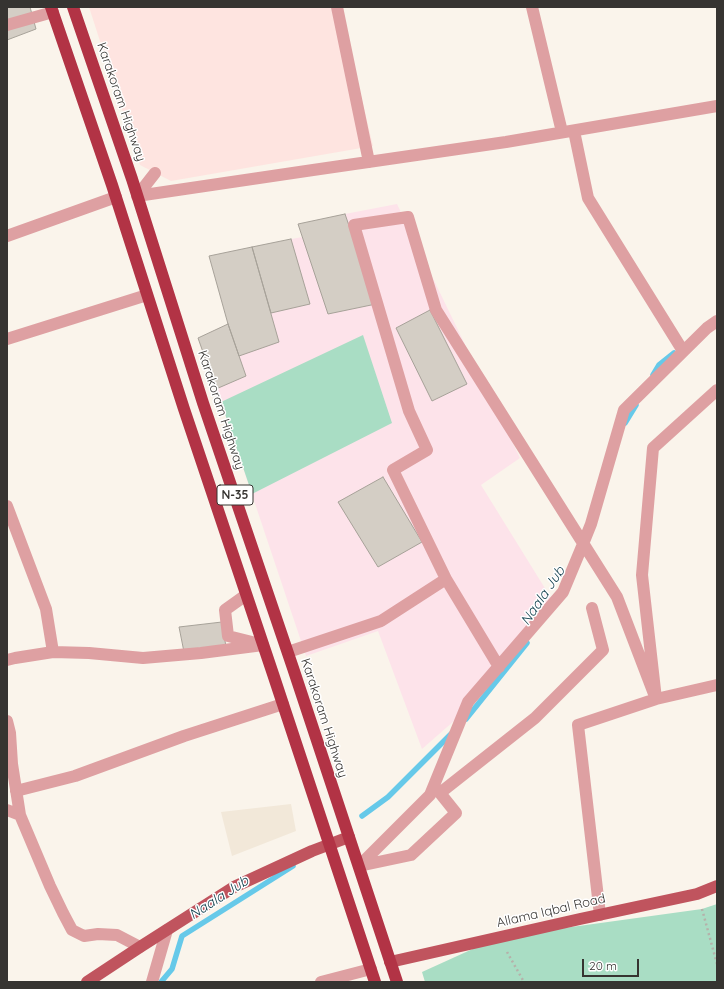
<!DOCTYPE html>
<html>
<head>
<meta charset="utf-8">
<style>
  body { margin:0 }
  #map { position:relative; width:724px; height:989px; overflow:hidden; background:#faf4eb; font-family:Quicksand,sans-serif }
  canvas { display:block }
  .frame { position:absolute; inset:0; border:8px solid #363431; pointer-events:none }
  .scale { position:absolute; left:582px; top:959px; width:57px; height:18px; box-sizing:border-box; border:2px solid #363431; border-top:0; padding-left:5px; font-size:12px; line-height:14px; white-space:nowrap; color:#363431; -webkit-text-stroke:3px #fff; paint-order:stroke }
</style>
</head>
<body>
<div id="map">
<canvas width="724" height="989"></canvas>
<div class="frame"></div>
<div class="scale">20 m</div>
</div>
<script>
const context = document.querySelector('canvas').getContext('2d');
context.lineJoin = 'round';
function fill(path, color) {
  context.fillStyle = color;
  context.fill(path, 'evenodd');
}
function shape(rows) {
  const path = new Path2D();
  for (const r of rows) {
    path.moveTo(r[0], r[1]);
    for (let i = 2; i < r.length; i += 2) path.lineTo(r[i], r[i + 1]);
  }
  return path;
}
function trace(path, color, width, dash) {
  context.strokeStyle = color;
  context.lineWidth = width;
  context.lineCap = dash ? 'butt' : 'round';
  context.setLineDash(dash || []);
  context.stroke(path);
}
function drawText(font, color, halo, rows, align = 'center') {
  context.font = font + ' Quicksand,sans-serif';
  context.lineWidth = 3;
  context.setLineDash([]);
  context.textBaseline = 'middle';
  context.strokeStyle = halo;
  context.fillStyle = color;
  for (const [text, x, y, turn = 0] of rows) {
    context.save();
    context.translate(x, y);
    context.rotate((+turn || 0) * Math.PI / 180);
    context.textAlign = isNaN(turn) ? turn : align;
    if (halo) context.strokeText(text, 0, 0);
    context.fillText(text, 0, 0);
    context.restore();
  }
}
fill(shape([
  [291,804,296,831,232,856,221,812]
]), '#f2e8d9');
fill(shape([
  [397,204,520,458,481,485,551,598,462,714,422,749,378,631,306,656,221,402,198,338,228,324,209,256,252,247,302,237,298,224,345,214]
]), '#fde3ea');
fill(shape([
  [89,7,340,7,373,146,171,181,140,165]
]), '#fee4e0');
fill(shape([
  [363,335,392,423,252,494,221,402],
  [717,904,717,982,425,982,422,972,499,937,702,909]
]), '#a9ddc4');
trace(shape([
  [653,375,659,365,674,353],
  [625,423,636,405],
  [466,719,527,643],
  [362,816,388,797,451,734],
  [161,982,172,969,182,936,293,866]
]), '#66c9e9', 5.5);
const building = shape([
  [7,7,30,7,36,29,7,40,7,7],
  [345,214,376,304,328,314,298,224,345,214],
  [291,239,310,304,271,313,252,247,291,239],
  [252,247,279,342,239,356,228,324,209,256,252,247],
  [430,310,467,384,432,401,396,328,430,310],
  [228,324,246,376,216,389,198,338,228,324],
  [383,477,422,542,378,567,338,502,383,477],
  [222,622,226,647,184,652,179,627,222,622]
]);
fill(building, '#d4cec5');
trace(building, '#a7a299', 1);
trace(shape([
  [702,909,717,964],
  [507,952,524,982]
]), '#b5b1aa', 2.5, [2, 3]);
trace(shape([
  [337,7,369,162],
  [532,7,562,132],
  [7,25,53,12],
  [574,131,588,198,683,351],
  [137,196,313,170,506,142,717,106],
  [137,196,155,173],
  [7,236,116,197],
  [7,339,147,295],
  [717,390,653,448,642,575,656,699,717,685],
  [7,506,46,609,53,652],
  [246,595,225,610,228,636,256,643],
  [288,652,381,621,446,579],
  [7,660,15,658,53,652,89,653,143,658,201,653,263,645],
  [499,667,446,579,393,470,427,450,409,411,354,225,408,217,436,310,617,597,656,699,578,725,600,915],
  [7,721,10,733,12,764,20,815],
  [16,791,75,776,184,736,283,704],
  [7,810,20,815,50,886,63,913,72,930,84,936,98,934,117,935,140,947],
  [359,866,430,795,468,702,563,592,583,544,591,524,624,410,707,328,717,321],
  [359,866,411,855,456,813,440,793,535,718,603,650,592,608],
  [152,982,167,930],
  [321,982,371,969]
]), '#dea0a2', 12);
trace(shape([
  [390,962,580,919,697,894,717,886],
  [87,982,140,947,234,887,312,851,349,837]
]), '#c0545e', 12);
trace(shape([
  [51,7,112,185,184,409,273,674,375,982],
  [73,7,132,179,203,403,293,668,397,982]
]), '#b23345', 12);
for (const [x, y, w] of [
  [235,495,36]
]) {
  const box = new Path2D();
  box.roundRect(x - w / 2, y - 10, w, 20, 3);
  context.fillStyle = '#fff';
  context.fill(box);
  trace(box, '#363431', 1);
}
drawText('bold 12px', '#363431', null, [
  ["N-35",235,495]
]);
drawText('13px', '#363431', '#fff', [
  ["Karakoram Highway",121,102,71],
  ["Karakoram Highway",221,410,72],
  ["Karakoram Highway",324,718,72],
  ["Allama Iqbal Road",551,911,-13]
]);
drawText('italic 14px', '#164350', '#fff', [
  ["Naala Jub",543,596,-56],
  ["Naala Jub",219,898,-33]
]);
</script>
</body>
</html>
